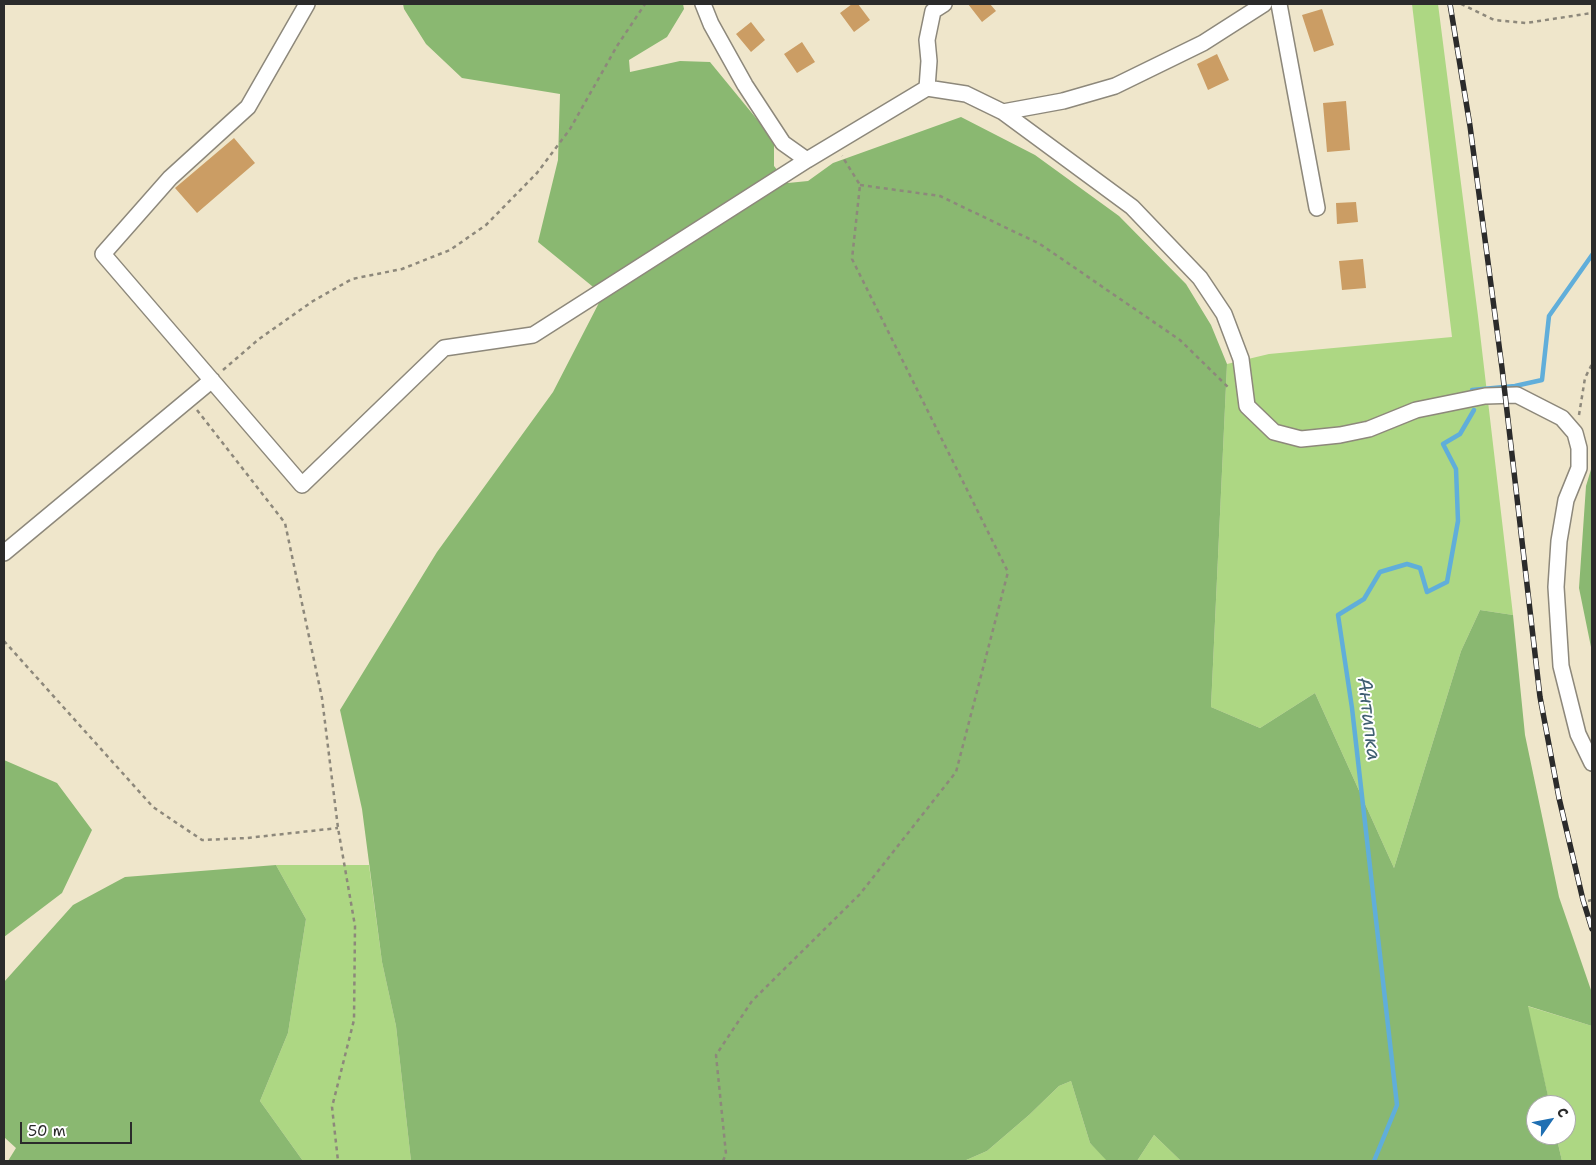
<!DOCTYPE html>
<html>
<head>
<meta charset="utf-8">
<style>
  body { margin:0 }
  #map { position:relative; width:1596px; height:1165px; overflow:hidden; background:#efe6cb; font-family:"Shantell Sans",sans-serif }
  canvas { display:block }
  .frame { position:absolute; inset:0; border:5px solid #2b2b2b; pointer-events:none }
  .north { position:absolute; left:1526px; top:1095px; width:50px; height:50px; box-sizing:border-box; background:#fff; border:1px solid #aaa; border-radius:50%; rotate:57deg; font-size:14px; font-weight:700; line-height:20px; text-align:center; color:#2b2b2b }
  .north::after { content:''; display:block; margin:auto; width:18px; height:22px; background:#1f6fb2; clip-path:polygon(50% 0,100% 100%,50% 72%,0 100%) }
  .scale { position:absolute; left:20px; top:1122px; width:112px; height:22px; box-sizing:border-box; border:2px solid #2b2b2b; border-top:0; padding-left:6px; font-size:15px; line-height:18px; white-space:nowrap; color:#2b2b2b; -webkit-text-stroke:4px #fff; paint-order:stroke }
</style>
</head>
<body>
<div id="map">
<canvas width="1596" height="1165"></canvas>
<div class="frame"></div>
<div class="north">С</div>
<div class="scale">50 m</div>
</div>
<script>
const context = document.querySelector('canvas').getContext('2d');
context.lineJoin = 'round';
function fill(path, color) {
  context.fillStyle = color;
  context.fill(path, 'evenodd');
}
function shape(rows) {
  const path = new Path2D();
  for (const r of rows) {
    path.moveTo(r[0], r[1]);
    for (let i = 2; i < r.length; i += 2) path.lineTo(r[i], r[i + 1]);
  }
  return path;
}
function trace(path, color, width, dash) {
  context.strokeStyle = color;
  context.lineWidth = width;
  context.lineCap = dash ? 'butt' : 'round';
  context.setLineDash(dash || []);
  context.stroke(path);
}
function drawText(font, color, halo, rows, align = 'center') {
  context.font = font + ' "Shantell Sans",sans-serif';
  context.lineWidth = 4;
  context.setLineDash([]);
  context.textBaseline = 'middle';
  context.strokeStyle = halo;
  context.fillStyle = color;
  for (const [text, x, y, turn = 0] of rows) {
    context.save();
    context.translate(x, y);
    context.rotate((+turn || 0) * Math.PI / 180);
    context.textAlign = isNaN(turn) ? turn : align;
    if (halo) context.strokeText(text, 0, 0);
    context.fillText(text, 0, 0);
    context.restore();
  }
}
fill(shape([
  [1412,4,1438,4,1478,316,1513,615,1480,610,1461,651,1394,868,1315,693,1260,728,1211,707,1227,364,1269,354,1452,337],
  [276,865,369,865,382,962,396,1026,411,1161,303,1161,260,1101,288,1033,306,919],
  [1527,1006,1592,1026,1592,1161,1562,1161,1556,1135,1566,1135,1566,1105,1550,1105],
  [1071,1081,1090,1143,1109,1161,964,1161,987,1151,1029,1115,1059,1086],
  [1154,1135,1181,1161,1137,1161]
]), '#add783');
fill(shape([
  [403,4,683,4,684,9,667,37,629,60,630,72,680,61,710,62,774,140,774,166,788,183,808,181,833,163,961,117,1035,155,1119,216,1186,284,1211,325,1227,364,1211,707,1260,728,1315,693,1394,868,1461,651,1480,610,1513,615,1525,735,1559,897,1592,993,1592,1026,1528,1006,1550,1105,1536,1105,1536,1135,1556,1135,1562,1161,1181,1161,1154,1135,1137,1161,1107,1161,1090,1143,1071,1081,1059,1086,1029,1115,987,1151,964,1161,411,1161,396,1026,382,962,362,809,340,710,437,552,553,392,603,295,538,242,558,160,560,94,462,78,426,44,404,9],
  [1592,466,1592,652,1579,588,1586,486],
  [4,760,57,783,92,830,62,893,4,937],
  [276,865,306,919,288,1033,260,1101,303,1161,8,1161,16,1148,4,1137,4,982,73,905,125,877]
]), '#8ab871');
trace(shape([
  [1472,390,1515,386,1542,380,1549,316,1592,255],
  [1374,1161,1397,1105,1352,708,1338,615,1364,599,1380,572,1407,564,1420,568,1427,592,1447,582,1458,521,1456,469,1443,444,1460,434,1474,410]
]), '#60aeda', 4.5);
fill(shape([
  [852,4,858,4,870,20,854,32,840,13],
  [968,4,990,4,996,11,982,22],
  [1322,9,1334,45,1314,52,1302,15],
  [751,22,765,40,751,52,736,34],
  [802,42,815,62,797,73,784,54],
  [1217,54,1229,80,1208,90,1197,64],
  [1346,101,1350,150,1327,152,1323,103],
  [234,138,255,163,197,213,175,188],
  [1356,202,1358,222,1337,224,1336,203],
  [1363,259,1366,288,1342,290,1339,261]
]), '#cb9d64');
const minor = shape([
  [307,4,248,107,170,178,103,254,302,485,444,348,533,335,807,160,927,88,966,94,1003,112,1132,207,1200,278,1224,314,1241,359,1247,406,1274,432,1301,439,1340,435,1369,429,1416,410,1485,396,1517,395,1562,418,1575,433,1579,448,1579,468,1566,500,1559,541,1556,587,1561,666,1578,734,1592,763],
  [703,4,711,24,745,85,783,143,807,160],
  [1279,4,1317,208],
  [927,88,929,61,927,40,933,11,944,4],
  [1003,112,1063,101,1115,86,1203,43,1264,4],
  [4,553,212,380]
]);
trace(minor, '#8d887b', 18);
trace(shape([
  [1461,4,1494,20,1526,23,1592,13],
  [860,185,940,196,1040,244,1180,340,1229,388],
  [223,370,259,339,313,301,352,279,402,269,450,250,486,225,537,173,570,129,617,46,645,4],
  [197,410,285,523,322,698,338,828,355,926,354,1020,332,1107,338,1161],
  [1579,415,1585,378,1592,364],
  [4,641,153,807,202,840,247,838,338,828],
  [1588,901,1592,900],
  [723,1161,726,1154,716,1055,752,1001,860,894,956,772,1008,572,852,259,860,185,842,156]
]), '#8d887b', 2.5, [4, 4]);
trace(minor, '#fff', 15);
const rail = shape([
  [1450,4,1470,126,1502,368,1540,697,1559,798,1583,900,1592,929]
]);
trace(rail, '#2b2b2b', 5.5);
trace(rail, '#fff', 4, [11]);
drawText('italic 20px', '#405f71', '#fff', [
  ["Антипка",1368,719,83]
]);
</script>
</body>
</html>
